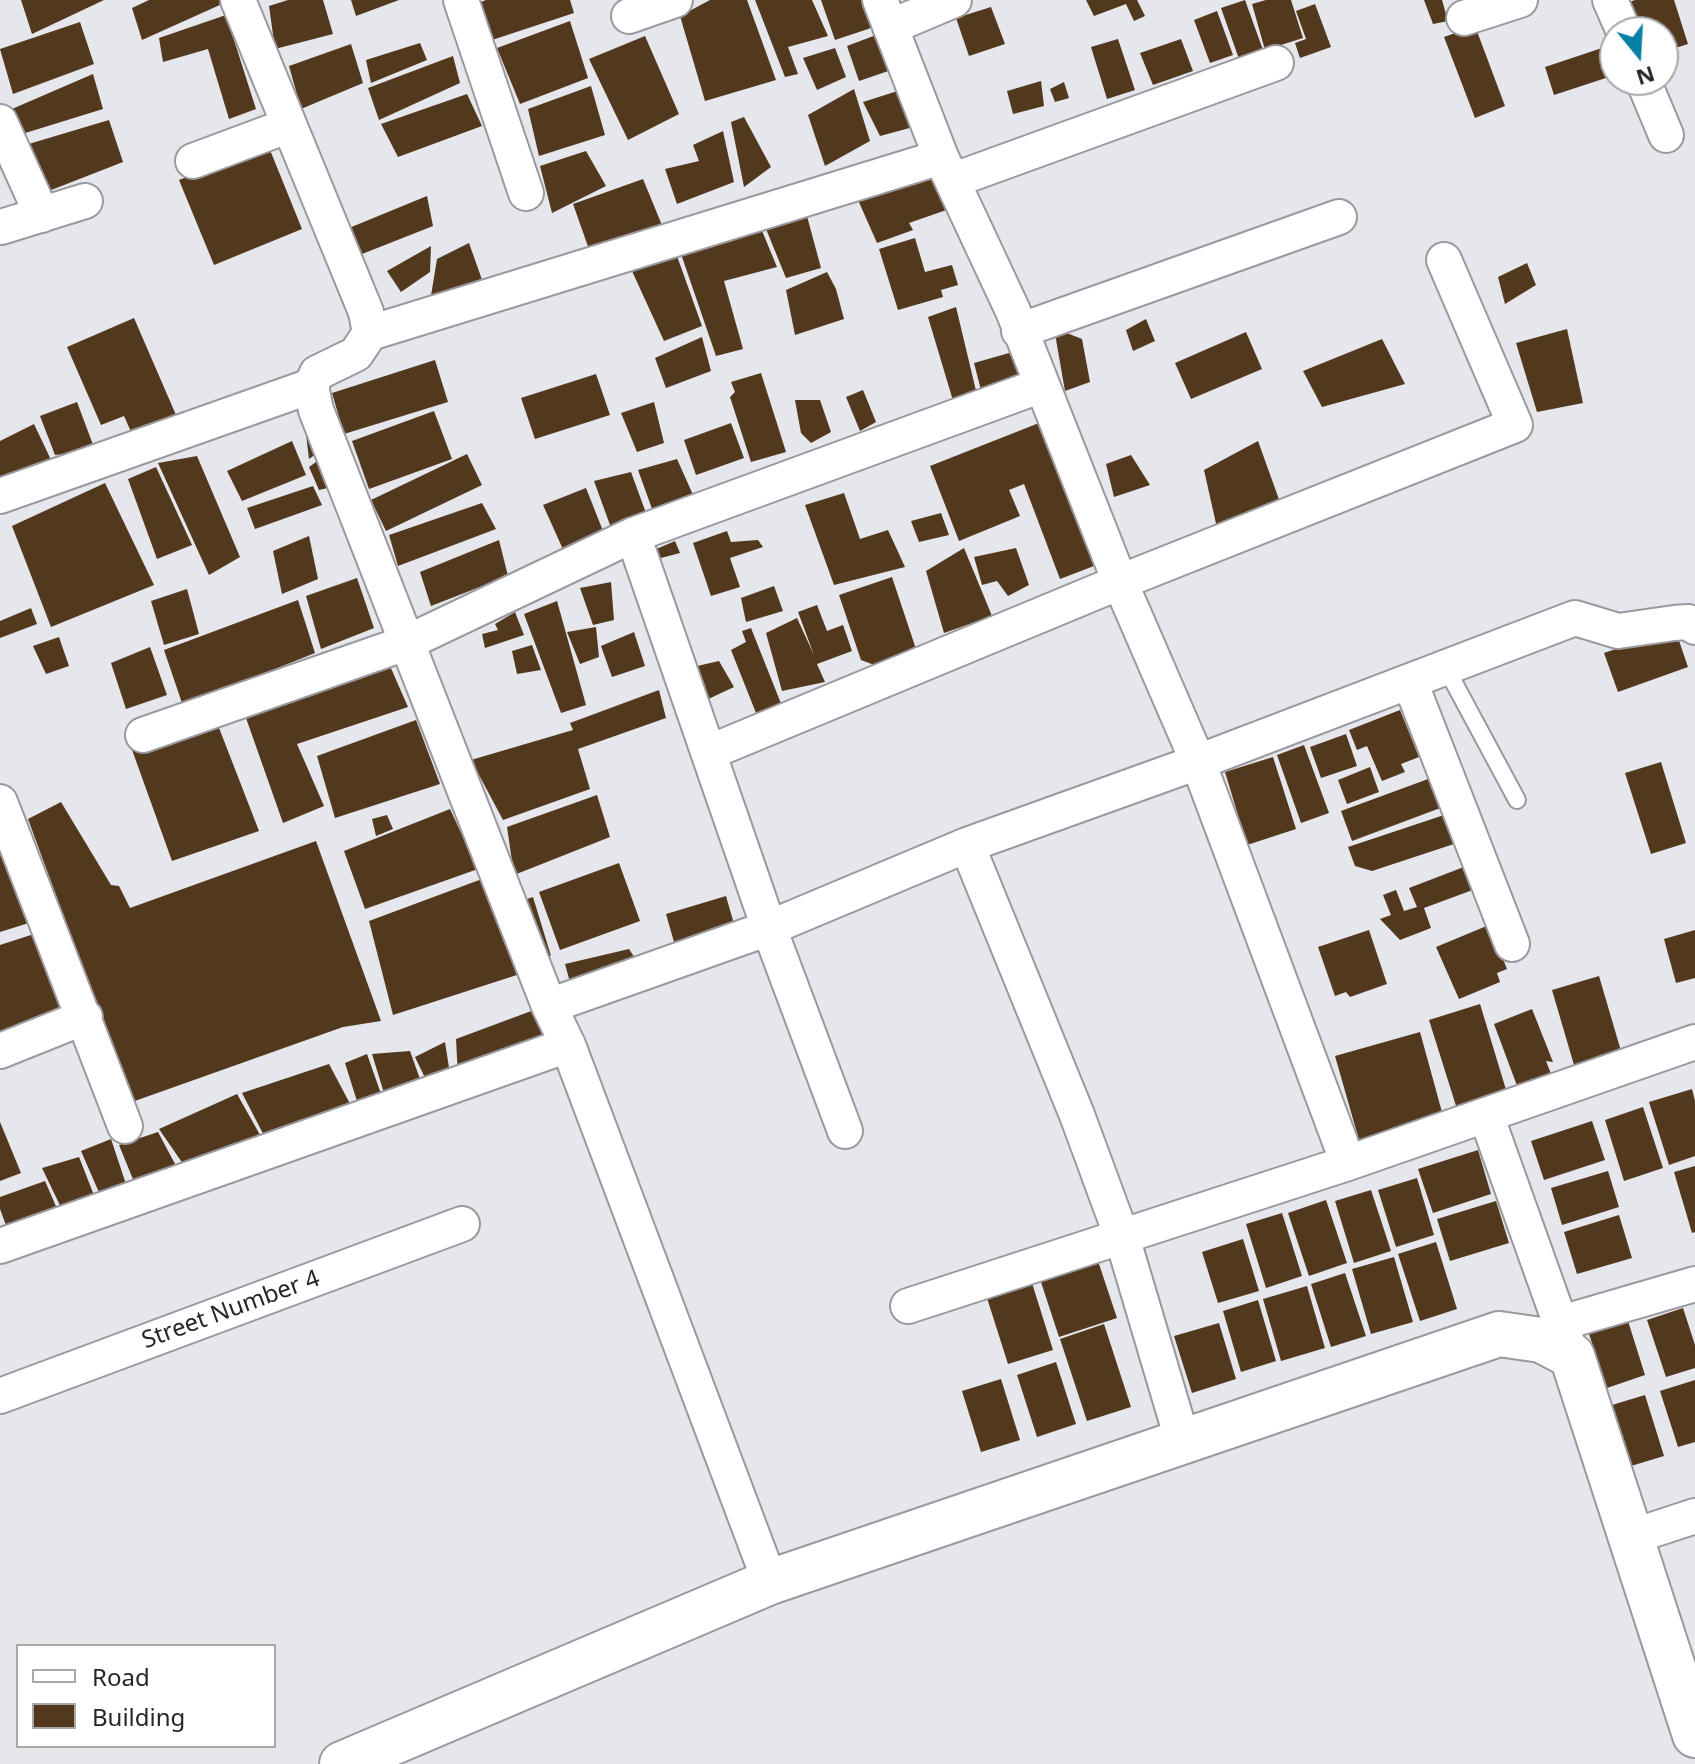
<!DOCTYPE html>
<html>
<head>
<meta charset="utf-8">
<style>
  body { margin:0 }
  #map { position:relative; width:1695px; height:1764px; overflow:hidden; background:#e6e6ed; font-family:"Noto Sans",sans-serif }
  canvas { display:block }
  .legend { position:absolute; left:16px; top:1644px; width:260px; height:104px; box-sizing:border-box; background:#fff; border:2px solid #a8a8a9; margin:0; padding:10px 14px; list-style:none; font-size:24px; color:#262628 }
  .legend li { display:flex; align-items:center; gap:16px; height:40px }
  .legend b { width:40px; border:2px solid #a8a8a9 }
  .north { position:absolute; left:1599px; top:16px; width:80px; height:80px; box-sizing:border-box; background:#fff; border:2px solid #a8a8a9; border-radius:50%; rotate:162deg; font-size:22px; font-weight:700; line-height:32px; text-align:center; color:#262628 }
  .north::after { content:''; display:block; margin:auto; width:28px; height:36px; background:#0780a6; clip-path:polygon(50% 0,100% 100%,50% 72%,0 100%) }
</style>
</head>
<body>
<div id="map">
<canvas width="1695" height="1764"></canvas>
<ul class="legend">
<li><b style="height:10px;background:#fff"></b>Road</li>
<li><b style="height:22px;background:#52381d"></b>Building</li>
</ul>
<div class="north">N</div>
</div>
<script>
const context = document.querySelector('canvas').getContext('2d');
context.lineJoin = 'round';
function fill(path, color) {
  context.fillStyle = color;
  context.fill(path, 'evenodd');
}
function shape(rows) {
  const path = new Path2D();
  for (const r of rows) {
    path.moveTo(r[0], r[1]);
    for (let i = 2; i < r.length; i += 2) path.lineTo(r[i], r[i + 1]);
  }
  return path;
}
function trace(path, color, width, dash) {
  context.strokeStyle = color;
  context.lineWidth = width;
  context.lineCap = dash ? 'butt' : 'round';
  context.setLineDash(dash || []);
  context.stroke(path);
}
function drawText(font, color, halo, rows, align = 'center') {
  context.font = font + ' "Noto Sans",sans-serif';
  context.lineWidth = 8;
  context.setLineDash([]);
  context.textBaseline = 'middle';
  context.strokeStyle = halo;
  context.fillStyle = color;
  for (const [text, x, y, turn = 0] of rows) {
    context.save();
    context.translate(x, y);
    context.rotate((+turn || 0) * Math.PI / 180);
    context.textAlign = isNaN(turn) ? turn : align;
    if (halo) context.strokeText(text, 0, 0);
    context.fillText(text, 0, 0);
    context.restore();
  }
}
fill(shape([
  [21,0,104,0,32,34],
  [149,0,221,0,222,4,142,40,132,8],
  [288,0,323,0,333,34,275,49,269,6],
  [351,0,399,0,356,16],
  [486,0,570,0,574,13,489,41,478,3],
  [710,0,747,0,776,80,705,101,680,16],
  [755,0,812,0,828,36,788,47,798,74,785,77],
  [821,0,880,0,889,22,835,40],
  [1086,0,1137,0,1145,16,1134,21,1126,4,1094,16],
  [1245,0,1263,50,1239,59,1221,8],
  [1266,0,1291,0,1303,38,1265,50,1252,4],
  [1424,0,1442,0,1448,21,1433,24],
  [1635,0,1674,0,1688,44,1663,52,1663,32,1632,32,1623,4],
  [1315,4,1331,47,1300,58,1295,43,1306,39,1296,11],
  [991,7,1005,44,969,56,956,18],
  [1217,11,1233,55,1210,63,1194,20],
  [226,15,256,109,229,119,208,49,163,62,159,38],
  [570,21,588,78,520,104,497,48],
  [80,22,94,64,13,94,0,49],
  [1475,26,1505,106,1475,118,1444,37],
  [892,29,906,65,859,81,847,46],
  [645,36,679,114,628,140,589,59],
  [1118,39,1135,90,1107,99,1091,47],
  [1181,39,1193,71,1153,85,1140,53],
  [420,43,427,60,371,83,366,60],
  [351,44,363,83,301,109,289,66],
  [1608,46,1615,75,1554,95,1545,67],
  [835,48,846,77,817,90,803,58],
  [453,56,460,83,379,120,368,88],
  [93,74,103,109,22,134,5,112],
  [1041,81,1044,106,1013,114,1007,91],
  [1064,82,1069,98,1055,102,1050,89],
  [591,86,605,135,539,156,528,109],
  [907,88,917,126,880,136,863,102],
  [854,89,870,141,825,166,808,115],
  [467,94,482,126,398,157,381,124],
  [744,117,771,167,744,187,731,122],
  [109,120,123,162,41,194,22,146],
  [723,131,734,182,677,204,665,169,699,161,693,145],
  [268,145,302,229,214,265,179,180],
  [586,151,606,186,552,213,540,166],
  [940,167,955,207,909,223,913,230,877,243,858,200],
  [643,179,664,230,590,252,573,204],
  [427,196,433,226,357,256,349,228],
  [804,205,821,268,786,278,764,224],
  [760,226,777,267,724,281,743,349,716,356,681,254],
  [915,238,925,272,952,265,958,285,941,290,943,297,898,310,879,249],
  [469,243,486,291,429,308,437,259],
  [431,246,430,272,401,292,387,271],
  [677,256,702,326,664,341,632,271],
  [1527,263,1536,285,1505,304,1498,277],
  [827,272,836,289,844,319,795,335,786,290],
  [956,307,977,395,954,404,928,317],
  [134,318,176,415,132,434,124,416,101,425,67,347],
  [1146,319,1155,341,1133,351,1126,330],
  [1054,328,1082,339,1090,382,1065,391],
  [1567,329,1583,403,1537,412,1516,343],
  [1246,332,1262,369,1191,399,1175,363],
  [702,337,711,371,666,388,655,358],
  [1382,339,1405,384,1322,407,1303,371],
  [1009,353,1025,377,981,390,974,363],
  [435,360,448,402,344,434,332,393],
  [761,373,786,452,751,462,730,397,735,392,731,382],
  [596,374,610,415,535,439,521,398],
  [863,390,876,422,860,431,846,397],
  [795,400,820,400,831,432,811,443,801,433],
  [77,402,95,450,55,455,40,416],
  [654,402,664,443,637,452,621,413],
  [434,411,452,459,369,489,352,441],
  [731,423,744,458,696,475,684,440],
  [1039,423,1094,566,1060,579,1024,484,1009,490,1020,516,959,541,930,466],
  [34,424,53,464,0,480,0,441],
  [305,426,323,449,309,459],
  [292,441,306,475,242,501,227,471],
  [1258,441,1281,505,1217,528,1204,470],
  [467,454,482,485,386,531,371,500],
  [1131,455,1150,485,1114,497,1106,464],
  [197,456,240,557,209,575,158,463],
  [323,457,332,487,319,490,309,467],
  [677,459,698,506,655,517,638,470],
  [156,467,192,545,157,559,128,479],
  [631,472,650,524,614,536,594,481],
  [105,483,154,585,51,627,12,526],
  [313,486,322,505,255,529,247,508],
  [586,488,607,541,566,556,543,505],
  [844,493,860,539,888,530,905,567,834,585,805,505],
  [482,503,496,529,398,566,389,535],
  [941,513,949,535,919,542,911,521],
  [727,531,731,542,758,540,763,547,730,558,740,587,711,596,693,543],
  [309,536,318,579,282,594,273,551],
  [499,540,508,576,431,606,420,572],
  [675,541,680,553,657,559,654,550],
  [964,548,992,616,944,633,926,571],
  [1016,548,1029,585,1008,596,997,581,982,585,974,557],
  [892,577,917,652,877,666,861,660,839,595],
  [357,578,374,628,321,649,306,596],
  [611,582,614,620,593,625,580,588],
  [774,586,783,611,746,622,741,598],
  [187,589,199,634,164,645,151,601],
  [298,600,315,653,183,706,164,650],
  [557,601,586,705,561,713,524,614],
  [817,605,827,631,843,625,852,651,817,664,825,682,782,691,766,633,797,618,814,655,798,612],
  [31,608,37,624,0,638,0,621],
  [515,612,524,635,485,648,482,634,498,630,495,624],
  [596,627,599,657,580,664,567,632],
  [751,628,782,706,756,713,731,650,746,642,742,631],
  [1675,629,1688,667,1618,692,1604,653],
  [634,632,645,666,612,677,601,646],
  [59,637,69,666,46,674,33,646],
  [532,645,541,670,517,674,512,651],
  [150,647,167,695,126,709,111,663],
  [719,661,734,687,702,702,684,669],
  [390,666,408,707,297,744,324,806,283,823,246,718],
  [659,690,666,718,578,749,590,789,503,820,471,760,573,730,570,723],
  [1400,710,1419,757,1401,764,1405,772,1382,781,1367,746,1357,750,1349,730],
  [214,715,259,831,172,861,131,747],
  [416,720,440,784,335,818,317,756],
  [1346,734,1357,766,1321,778,1310,747],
  [1304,745,1329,813,1301,823,1277,755],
  [1273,757,1296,829,1247,845,1225,772],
  [1661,762,1686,843,1651,854,1625,773],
  [1370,767,1379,792,1347,804,1338,780],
  [1439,775,1451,804,1352,841,1341,811],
  [597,795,610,837,514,875,507,827],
  [61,802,111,885,119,886,130,908,316,841,381,1021,343,1027,132,1102,28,819],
  [450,809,478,869,365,909,344,851],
  [1447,814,1457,843,1372,871,1355,866,1348,847],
  [387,815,393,829,376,836,372,819],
  [0,837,32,922,0,932],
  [619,863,640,921,560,950,539,892],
  [1469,865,1478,888,1424,908,1431,928,1400,940,1380,919,1391,915,1383,895,1396,890,1404,911,1417,907,1409,888],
  [482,879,523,973,393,1015,369,921],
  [726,896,736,931,676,949,666,914],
  [533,897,551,956,534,952,518,902],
  [1489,925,1507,969,1497,973,1500,982,1459,999,1436,947],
  [1369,930,1387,984,1350,997,1346,992,1335,996,1318,947],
  [1695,930,1695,978,1676,983,1664,939],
  [34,934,63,1012,0,1034,0,945],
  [629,949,642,969,571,986,565,964],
  [1599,976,1621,1051,1574,1065,1552,990],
  [1480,1004,1507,1093,1457,1109,1429,1020],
  [1532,1009,1553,1062,1546,1061,1553,1079,1519,1091,1494,1024],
  [534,1010,547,1044,458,1077,456,1039],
  [1420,1032,1445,1123,1361,1147,1335,1056],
  [445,1042,450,1074,428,1084,415,1057],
  [410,1051,425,1093,388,1106,372,1054],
  [367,1054,386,1108,361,1114,345,1063],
  [329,1064,357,1117,271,1149,242,1093],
  [1692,1089,1695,1101,1695,1156,1669,1165,1649,1102],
  [237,1094,268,1149,192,1177,159,1129],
  [1643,1107,1663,1168,1624,1181,1605,1120],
  [1592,1121,1605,1160,1544,1180,1531,1141],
  [0,1122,21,1173,0,1181],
  [158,1132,183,1179,139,1194,119,1145],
  [111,1139,130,1196,104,1204,81,1151],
  [1478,1150,1491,1194,1433,1213,1418,1169],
  [79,1157,99,1208,67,1220,42,1168],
  [1695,1166,1695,1232,1692,1233,1674,1172],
  [1608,1171,1619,1207,1562,1225,1551,1188],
  [1417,1178,1434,1235,1396,1247,1378,1190],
  [45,1181,62,1220,11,1239,0,1209,0,1197],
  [1371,1190,1391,1251,1354,1263,1335,1201],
  [1326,1200,1347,1263,1309,1276,1288,1213],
  [1496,1201,1509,1243,1450,1261,1437,1219],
  [1282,1213,1302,1276,1266,1288,1246,1224],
  [1619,1215,1632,1258,1577,1274,1564,1232],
  [1243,1239,1259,1291,1218,1303,1202,1252],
  [1436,1242,1457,1309,1420,1321,1398,1254],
  [1394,1257,1413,1322,1371,1334,1352,1269],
  [1098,1261,1117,1318,1059,1337,1040,1279],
  [1345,1273,1366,1336,1331,1347,1311,1284],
  [1032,1283,1053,1350,1008,1364,987,1298],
  [1307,1286,1325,1348,1281,1361,1263,1299],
  [1258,1300,1276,1361,1241,1372,1223,1311],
  [1683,1308,1695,1345,1695,1368,1666,1377,1647,1320],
  [1628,1321,1645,1375,1607,1388,1589,1334],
  [1219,1323,1236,1379,1192,1393,1174,1336],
  [1104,1324,1131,1407,1087,1421,1060,1339],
  [1056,1362,1076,1424,1037,1437,1017,1375],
  [1001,1379,1020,1440,981,1452,962,1391],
  [1695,1380,1695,1442,1678,1447,1660,1391],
  [1645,1395,1664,1456,1631,1466,1612,1405]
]), '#52381d');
const lane = shape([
  [1446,668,1517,800]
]);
const street = shape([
  [238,0,366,312,370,333,356,354,317,373,311,386,316,410,549,1006,568,1045,770,1582],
  [461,0,526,193],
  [880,0,941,157,1013,311,1120,582,1198,762,1348,1163],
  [1610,0,1624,32],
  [629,16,675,0],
  [1464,18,1520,0],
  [890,27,954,0],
  [1643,80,1666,135],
  [0,122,42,215],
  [193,161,287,126],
  [954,180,1276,63],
  [1,227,85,201],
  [1019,331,1339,217],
  [370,333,941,157],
  [0,496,311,386],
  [633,535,769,928,845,1131],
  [1410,682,1512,944],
  [143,735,406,643,633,535,1042,385],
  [710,752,1120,582,1515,425,1444,260],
  [0,802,125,1126],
  [967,845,1077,1115,1122,1237,1182,1439],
  [549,1006,769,928,967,845,1198,762,1575,618,1618,631,1674,623,1688,622,1695,627],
  [0,1051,85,1017],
  [1486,1115,1572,1356],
  [0,1246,568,1045],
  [908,1306,1348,1163,1695,1042],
  [1561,1323,1695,1284],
  [0,1396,462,1224],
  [1631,1537,1695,1516]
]);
const secondary = shape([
  [342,1764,770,1582,1499,1334,1541,1340,1572,1356,1695,1735]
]);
trace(lane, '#99999f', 20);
trace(street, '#99999f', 38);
trace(secondary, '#99999f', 48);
trace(lane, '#fff', 16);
trace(street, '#fff', 34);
trace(secondary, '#fff', 44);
drawText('24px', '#262628', '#fff', [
  ["Street Number 4",231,1310,-20]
]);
</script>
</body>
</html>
